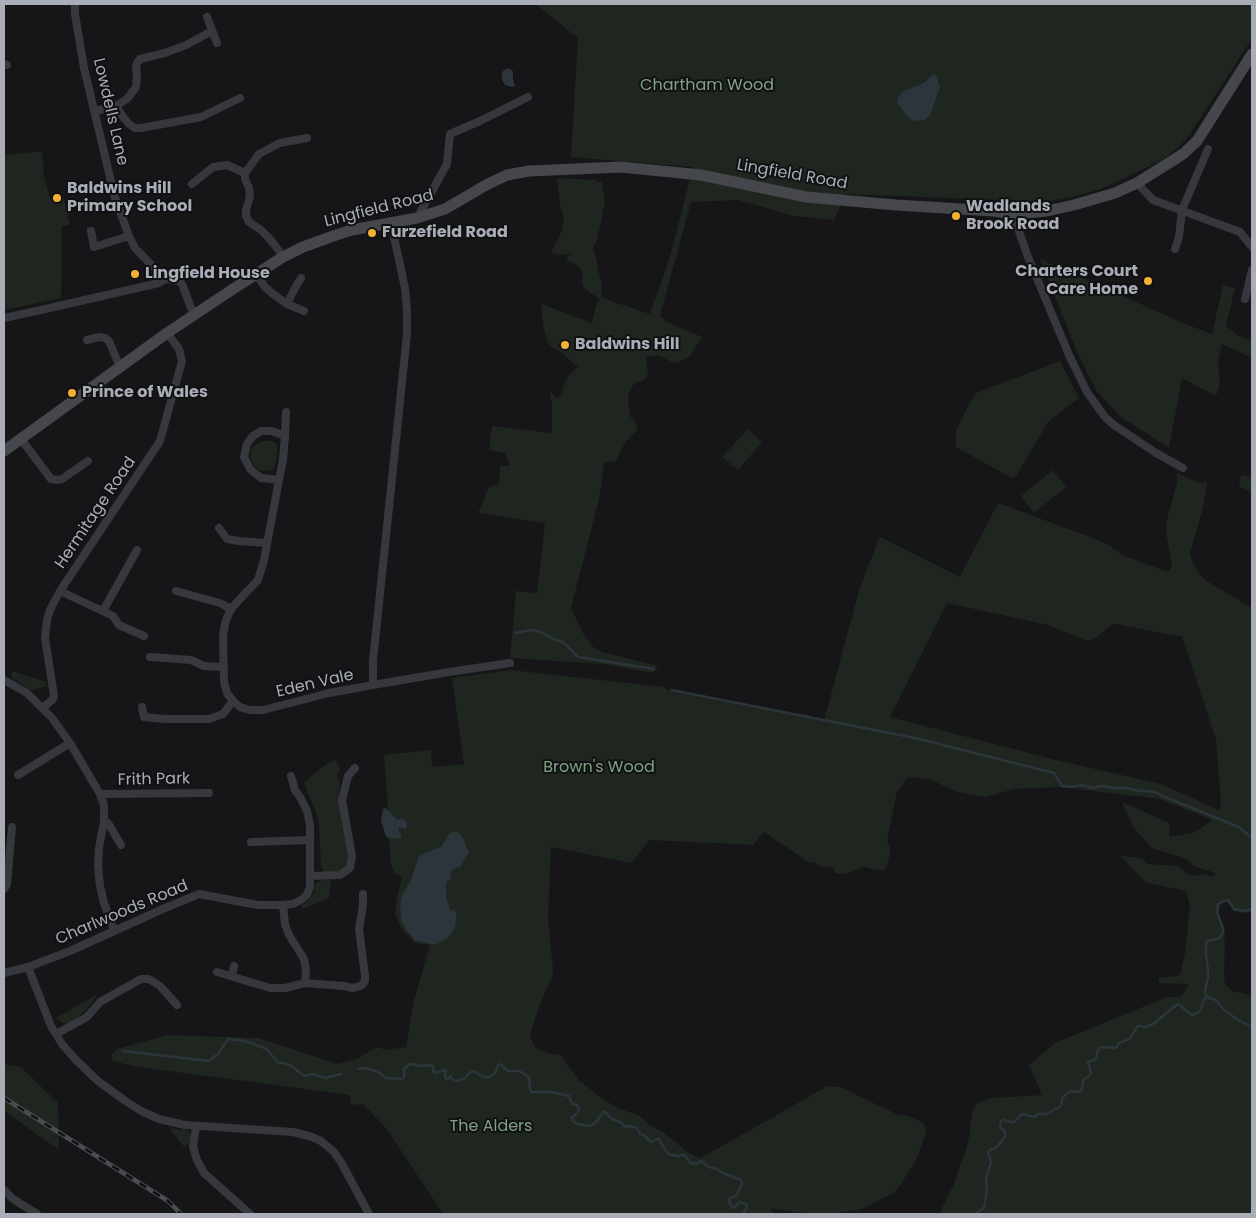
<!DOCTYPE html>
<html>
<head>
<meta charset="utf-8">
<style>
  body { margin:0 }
  #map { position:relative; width:1256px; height:1218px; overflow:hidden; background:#161618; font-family:Poppins,sans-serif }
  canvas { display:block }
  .frame { position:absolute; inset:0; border:5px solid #a8adb8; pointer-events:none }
</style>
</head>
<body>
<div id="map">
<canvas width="1256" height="1218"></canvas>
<div class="frame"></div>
</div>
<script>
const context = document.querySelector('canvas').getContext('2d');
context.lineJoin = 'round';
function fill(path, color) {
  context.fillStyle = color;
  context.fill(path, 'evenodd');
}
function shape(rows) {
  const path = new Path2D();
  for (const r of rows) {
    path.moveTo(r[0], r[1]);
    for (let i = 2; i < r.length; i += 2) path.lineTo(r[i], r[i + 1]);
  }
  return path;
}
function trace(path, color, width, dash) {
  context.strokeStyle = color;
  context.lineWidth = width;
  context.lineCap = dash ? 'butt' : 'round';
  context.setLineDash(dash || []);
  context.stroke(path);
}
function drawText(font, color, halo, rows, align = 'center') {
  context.font = font + ' Poppins,sans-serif';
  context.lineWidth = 4;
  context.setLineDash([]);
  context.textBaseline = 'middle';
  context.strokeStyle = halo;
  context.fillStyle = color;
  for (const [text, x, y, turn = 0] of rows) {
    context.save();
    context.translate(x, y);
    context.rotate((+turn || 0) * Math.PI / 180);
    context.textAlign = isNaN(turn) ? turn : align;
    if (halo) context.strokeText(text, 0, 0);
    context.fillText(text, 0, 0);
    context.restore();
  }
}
fill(shape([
  [535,4,1252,4,1252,39,1190,134,1181,145,1166,157,1150,166,1101,189,1073,197,1047,201,1027,201,846,194,834,220,794,216,738,200,691,202,660,316,667,322,702,337,690,356,677,363,670,361,660,356,647,356,646,359,648,375,645,379,635,383,631,388,628,397,630,416,638,427,636,432,625,442,616,462,612,461,604,463,599,500,571,608,584,635,594,648,602,652,658,666,653,673,603,664,510,658,516,591,537,593,545,523,478,513,489,487,499,484,500,466,510,466,505,453,489,450,492,426,552,433,552,404,549,389,557,399,561,394,564,384,568,376,578,367,561,352,551,347,548,344,543,325,541,304,592,323,597,301,600,299,584,288,582,282,583,274,580,268,566,259,568,256,571,255,571,253,560,255,551,253,562,230,564,218,560,205,557,178,597,180,598,182,602,182,605,202,597,240,593,247,596,258,601,282,602,298,650,314,670,256,693,167,571,157,578,38],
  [42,151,44,176,50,199,63,196,70,225,62,226,61,298,4,310,4,155],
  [1040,259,1183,323,1212,334,1223,285,1235,288,1226,326,1239,336,1252,341,1252,358,1222,344,1218,361,1220,384,1216,396,1182,378,1169,448,1121,417,1097,392,1077,352],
  [1060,361,1079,398,1048,422,1016,476,1012,478,956,447,956,431,969,404,976,393],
  [748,429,762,442,738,470,722,457],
  [266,441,273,441,277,444,277,455,275,465,272,470,262,471,255,467,251,461,251,449,255,445,260,442],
  [1053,470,1066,487,1034,513,1021,496],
  [1177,473,1200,483,1207,482,1203,508,1190,553,1192,561,1199,573,1205,580,1252,608,1252,911,1246,913,1233,911,1227,902,1224,902,1220,906,1219,913,1225,932,1224,935,1225,943,1224,977,1225,984,1232,991,1245,994,1252,997,1252,1214,939,1214,953,1186,965,1152,969,1138,972,1114,977,1103,991,1098,1042,1095,1029,1065,1055,1043,1167,997,1181,997,1189,984,1159,983,1159,978,1180,975,1185,954,1190,906,1186,891,1147,883,1120,856,1141,858,1148,864,1177,866,1192,876,1205,874,1213,877,1216,873,1196,867,1184,858,1152,848,1133,827,1122,802,1169,823,1169,837,1193,833,1213,820,1160,799,1060,787,1014,789,986,797,958,792,931,780,908,777,897,792,887,841,890,846,890,853,888,862,884,871,864,867,846,874,835,873,834,868,820,866,812,861,810,863,764,832,753,845,650,840,631,863,551,847,548,920,553,970,553,975,539,1006,530,1035,535,1048,555,1055,558,1054,564,1058,565,1062,579,1080,604,1100,620,1109,640,1116,651,1126,663,1132,686,1151,701,1158,824,1088,823,1086,841,1087,898,1115,908,1116,920,1121,924,1125,926,1132,925,1136,916,1160,910,1170,897,1190,893,1193,862,1209,831,1214,796,1212,770,1208,774,1214,443,1214,386,1128,363,1104,351,1105,350,1095,139,1067,112,1061,112,1055,117,1049,167,1035,258,1038,338,1064,357,1059,375,1048,379,1047,385,1050,406,1047,414,1000,430,945,415,943,401,928,395,913,398,893,402,877,395,873,391,865,389,838,396,839,398,829,400,827,395,817,388,811,384,755,431,750,432,767,464,764,452,678,510,670,664,687,668,691,824,721,858,594,866,571,880,537,960,577,998,503,1093,538,1107,544,1122,555,1163,570,1170,571,1172,564,1167,538,1167,519,1177,483],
  [947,603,1048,625,1087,641,1097,637,1111,625,1116,624,1182,637,1216,740,1221,805,1219,810,1161,784,1056,760,890,717],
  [1241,475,1252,477,1252,493,1239,486],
  [12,671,46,682,47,686,31,690,11,677],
  [334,760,337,761,340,769,337,776,340,783,339,793,340,811,350,855,349,864,339,872,324,873,321,866,319,825,315,809,306,789,304,782,325,765],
  [323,880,331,880,329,898,302,909,301,905,307,902,311,897,314,893,315,884,318,882],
  [94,996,97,996,84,1012,72,1022,64,1023,56,1018],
  [4,1064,21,1067,58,1103,59,1150,4,1111],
  [171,1128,180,1130,185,1129,189,1132,191,1136,192,1142,184,1147,170,1129]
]), '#1e261f');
fill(shape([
  [507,68,512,70,513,72,513,79,515,86,512,87,505,85,502,80,502,74,503,71],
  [934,74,937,77,940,87,930,115,924,120,916,121,912,120,907,116,897,102,899,96,904,91,924,83,930,77],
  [385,808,395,817,397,820,404,819,406,821,407,824,406,829,400,827,398,829,401,834,401,838,396,839,388,838,386,836,381,821,383,809],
  [456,831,462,836,469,853,460,867,457,867,452,870,450,875,451,880,448,880,446,884,446,897,450,910,451,911,454,909,456,914,456,921,455,928,448,938,437,944,431,944,414,940,412,936,408,932,402,922,400,906,402,894,410,883,419,856,424,853,441,847,450,833]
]), '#2c353c');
trace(shape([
  [515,633,531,630,541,632,553,639,563,642,578,657,654,669],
  [671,690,915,738,1054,773,1062,786,1071,787,1083,785,1092,788,1102,786,1115,788,1126,788,1140,791,1149,791,1158,793,1160,795,1239,827,1252,838],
  [1206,997,1216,1000,1224,1010,1238,1020,1252,1027],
  [123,1051,209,1061,218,1054,228,1039,245,1041,267,1049,277,1062,290,1065,304,1076,313,1074,325,1078,341,1074],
  [359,1069,366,1068,378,1072,386,1078,401,1079,404,1077,404,1069,410,1064,414,1064,419,1066,431,1065,433,1066,433,1070,434,1073,446,1070,446,1071,445,1076,446,1079,448,1079,450,1076,454,1081,456,1081,460,1080,465,1078,469,1073,474,1071,483,1077,490,1077,495,1073,498,1065,500,1064,508,1071,519,1071,529,1077,530,1090,532,1092,550,1092,569,1096,572,1104,577,1105,579,1109,578,1113,572,1117,573,1121,577,1124,589,1126,592,1125,597,1121,604,1111,612,1119,622,1123,624,1127,629,1126,637,1128,640,1134,644,1135,651,1142,657,1139,659,1139,666,1151,669,1154,678,1156,685,1155,690,1163,696,1164,701,1161,709,1167,717,1169,723,1173,741,1180,742,1183,741,1186,737,1195,730,1198,729,1202,731,1206,733,1208,735,1207,739,1202,744,1203,747,1205,747,1207,743,1214],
  [975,1214,984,1208,985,1203,987,1188,986,1177,991,1163,988,1152,990,1150,996,1148,1005,1137,1005,1132,1000,1127,1001,1121,1004,1120,1010,1122,1014,1122,1022,1114,1035,1117,1038,1114,1046,1114,1061,1106,1062,1099,1067,1093,1072,1091,1078,1092,1082,1089,1083,1080,1088,1077,1091,1073,1088,1062,1096,1059,1098,1049,1102,1047,1116,1048,1119,1043,1123,1042,1126,1040,1129,1039,1138,1026,1145,1027,1155,1023,1159,1019,1178,1004,1180,1005,1190,1014,1193,1015,1199,1012,1201,1009,1203,1002,1206,997,1205,991,1208,978,1208,970,1206,954,1206,943,1208,941,1219,938,1223,933,1223,928,1217,913,1218,904,1224,901,1228,900,1230,902,1234,909,1246,911,1252,909]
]), '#2c353c', 2.5);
trace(shape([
  [75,4,75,14,84,68,115,198,129,236,135,248,161,275,165,279,179,281,182,284,192,310,196,315],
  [207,17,217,43],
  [4,64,7,65],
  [116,106,123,117,129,124,135,128,141,128,201,117,240,98],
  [95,111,116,106,127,99,136,87,137,75,136,69,137,63,140,59,165,53,186,45,212,31],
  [1137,183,1153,200,1240,232,1252,247],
  [192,184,213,167,227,165,245,173],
  [1013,214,1028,257,1069,355,1087,392,1105,417,1114,425,1156,453,1183,468],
  [417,218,447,164,450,134,480,121,528,97],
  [91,231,94,247,129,236],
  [1175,249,1179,237,1182,210,1208,149],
  [283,257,274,244,267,236,261,230,249,222,246,216,246,210,250,196,249,188,245,179,245,173,259,154,280,143,307,138],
  [256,274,265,287,273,294,287,304,304,311],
  [1245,299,1252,270],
  [287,304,296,286,301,278],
  [4,318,41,310,159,283,165,279],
  [87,340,99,337,105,338,109,341,117,360,121,366],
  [285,436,272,431,261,431,253,436,247,444,244,457,250,469,261,478,279,480,283,460,285,436,286,412],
  [21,439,51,479,57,480,62,479,88,461],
  [279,480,264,560,258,580,238,601,231,609,226,620,223,635,224,682,227,693,233,701,240,707,250,710,263,710,329,693,373,685,449,672,510,663],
  [219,528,227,539,239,541,267,543],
  [60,591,113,616,119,625,144,636],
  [176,591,220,603,231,609],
  [103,611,137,550],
  [150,657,191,660,204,666,223,667],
  [4,680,27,693,52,718,70,743,100,794,104,805,104,821,99,848,98,866,100,886,104,903,114,930],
  [373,685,373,661,407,334,407,311,405,288,391,223],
  [142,707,144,717,165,719,209,719,223,714,233,701],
  [43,708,53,699,54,696,45,638,47,620,50,610,60,591,160,441,182,361,179,349,167,333],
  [18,775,70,743],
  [100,794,209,793],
  [104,821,108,823,121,845],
  [251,842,310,840],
  [310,876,340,875,350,868,352,856,342,800,348,776,355,768],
  [4,889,7,884,12,827],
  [283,905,285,924,289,935,304,959,306,969,305,983],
  [28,967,51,1026,62,1044,75,1059,98,1081,124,1100,141,1111,159,1119,185,1125,293,1132,309,1136,321,1141,334,1152,342,1164,369,1214],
  [217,972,270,988,285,988,305,983,344,986,352,988,357,987,362,985,365,981,365,975,359,929,363,905,363,894],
  [4,973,28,967,70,951,165,908,199,894,258,905,283,905,293,904,301,900,307,895,310,887,310,825,307,811,300,797,295,790,291,776],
  [232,976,234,966],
  [56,1034,87,1017,100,1002,141,979,149,979,160,986,177,1005],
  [196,1126,193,1147,197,1160,204,1173,250,1214],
  [4,1190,13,1199,37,1214]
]), '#37383d', 8);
trace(shape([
  [4,451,167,333,230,291,283,257,303,247,336,235,352,230,417,218,445,209,488,184,507,175,529,171,621,167,701,175,806,197,896,205,994,211,1013,214,1047,211,1074,205,1115,193,1137,183,1183,154,1197,141,1252,54]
]), '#45474d', 11);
const rail = shape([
  [4,1098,168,1201,181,1214]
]);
trace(rail, '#4a4c52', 4.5);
trace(rail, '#111113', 2.5, [8]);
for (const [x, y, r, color] of [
  [57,198,5,"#f2b134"],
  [956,216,5,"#f2b134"],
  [372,233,5,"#f2b134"],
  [135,274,5,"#f2b134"],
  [1148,281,5,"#f2b134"],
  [565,345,5,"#f2b134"],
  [72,393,5,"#f2b134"]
]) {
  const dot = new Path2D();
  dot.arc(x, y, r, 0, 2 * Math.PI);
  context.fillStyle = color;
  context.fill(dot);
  trace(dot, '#111113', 2);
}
drawText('16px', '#7fa381', '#111113', [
  ["Chartham Wood",707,86],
  ["Brown's Wood",599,768],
  ["The Alders",491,1127]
]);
drawText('16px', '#a8adb8', '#111113', [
  ["Lowdells Lane",110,112,77],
  ["Lingfield Road",792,175,10],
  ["Lingfield Road",379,209,-14],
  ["Hermitage Road",96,513,-56],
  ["Eden Vale",315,684,-13],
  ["Frith Park",154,780,-1],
  ["Charlwoods Road",122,913,-23]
]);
drawText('bold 16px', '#a8adb8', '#111113', [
  ["Baldwins Hill",67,189],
  ["Primary School",67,207],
  ["Wadlands",966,207],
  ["Brook Road",966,225],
  ["Furzefield Road",382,233],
  ["Charters Court",1138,272,"right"],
  ["Care Home",1138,290,"right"],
  ["Lingfield House",145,274],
  ["Baldwins Hill",575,345],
  ["Prince of Wales",82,393]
], 'left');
</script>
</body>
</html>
